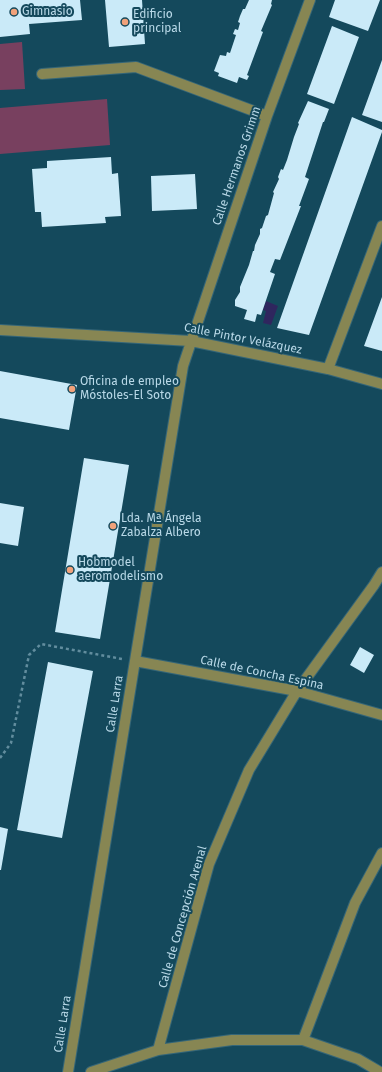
<!DOCTYPE html>
<html>
<head>
<meta charset="utf-8">
<style>
  body { margin:0 }
  canvas { display:block; background:#14495c }
</style>
</head>
<body>
<canvas width="382" height="1072"></canvas>
<script>
const context = document.querySelector('canvas').getContext('2d');
context.lineJoin = 'round';
function fill(path, color) {
  context.fillStyle = color;
  context.fill(path, 'evenodd');
}
function shape(rows) {
  const path = new Path2D();
  for (const r of rows) {
    path.moveTo(r[0], r[1]);
    for (let i = 2; i < r.length; i += 2) path.lineTo(r[i], r[i + 1]);
  }
  return path;
}
function trace(path, color, width, dash) {
  context.strokeStyle = color;
  context.lineWidth = width;
  context.lineCap = dash ? 'butt' : 'round';
  context.setLineDash(dash || []);
  context.stroke(path);
}
function drawText(font, color, halo, rows, align = 'center') {
  context.font = font + ' "Fira Sans",sans-serif';
  context.lineWidth = 4;
  context.setLineDash([]);
  context.textBaseline = 'middle';
  context.strokeStyle = halo;
  context.fillStyle = color;
  for (const [text, x, y, turn = 0] of rows) {
    context.save();
    context.translate(x, y);
    context.rotate((+turn || 0) * Math.PI / 180);
    context.textAlign = isNaN(turn) ? turn : align;
    if (halo) context.strokeText(text, 0, 0);
    context.fillText(text, 0, 0);
    context.restore();
  }
}
fill(shape([
  [22,42,25,89,0,90,0,44],
  [107,99,110,145,0,154,0,108]
]), '#78405f');
fill(shape([
  [266,301,278,306,271,325,263,323,266,311,263,310]
]), '#2f265e');
fill(shape([
  [0,0,80,0,82,20,29,24,30,34,0,37],
  [105,0,142,0,145,44,109,47],
  [249,0,272,0,271,4,272,5,261,31,263,32,247,75,249,76,247,80,239,77,237,83,218,76,219,73,214,71,220,55,226,56,227,52,230,53,236,35,233,34,235,29,238,30,240,23,238,22,240,16,243,9,245,9],
  [335,0,380,0,368,31,329,17],
  [332,26,359,37,334,104,307,94],
  [382,60,382,122,362,115],
  [308,101,329,109,324,122,323,122,305,177,309,179,299,206,301,206,280,260,275,259,270,272,275,274,261,315,257,314,255,322,244,319,247,310,235,306,235,300,240,292,240,287,249,265,253,251,254,251,255,245,260,234,260,229,262,228,266,216,268,215,274,193,273,192,279,179,278,177,281,169,283,170,287,160,294,137,299,124,298,123],
  [352,117,382,130,382,132,309,335,277,328],
  [111,157,112,174,118,173,121,216,105,217,106,223,42,227,41,212,35,212,32,169,47,168,47,161],
  [195,174,197,209,152,211,151,176],
  [382,297,382,351,364,346],
  [0,371,77,385,69,430,0,418],
  [84,458,129,465,100,639,55,632],
  [0,503,24,507,18,546,0,543],
  [360,647,374,655,364,673,350,665],
  [48,662,93,671,62,838,17,830],
  [0,827,8,829,1,870,0,870]
]), '#caeaf8');
const minor = shape([
  [42,74,136,67,267,116],
  [0,330,191,341,328,369,382,384],
  [328,369,382,226],
  [135,661,297,691,382,715],
  [303,1040,355,903,382,853],
  [158,1050,209,864,249,770,297,691,374,585,382,572],
  [68,1072,183,366,267,116,310,0],
  [91,1072,158,1050,232,1040,303,1040,358,1059,380,1072]
]);
trace(minor, '#356678', 12);
trace(shape([
  [0,758,11,743,29,655,41,644,122,659]
]), '#628d9e', 2.5, [3, 3]);
trace(minor, '#878653', 10);
for (const [x, y, r, color] of [
  [14,12,4,"#f1a27b"],
  [125,22,4,"#f1a27b"],
  [72,389,4,"#f1a27b"],
  [113,526,4,"#f1a27b"],
  [70,570,4,"#f1a27b"]
]) {
  const dot = new Path2D();
  dot.arc(x, y, r, 0, 2 * Math.PI);
  context.fillStyle = color;
  context.fill(dot);
  trace(dot, '#14495c', 1.5);
}
drawText('12px', '#b8d8e7', '#14495c', [
  ["Gimnasio",22,12],
  ["Edificio",133,15],
  ["principal",133,29],
  ["Oficina de empleo",80,382],
  ["Móstoles-El Soto",80,396],
  ["Lda. Mª Ángela",121,519],
  ["Zabalza Albero",121,533],
  ["Hobmodel",78,563],
  ["aeromodelismo",78,577]
], 'left');
drawText('12px', '#b8d8e7', '#14495c', [
  ["Calle Hermanos Grimm",237,166,-71],
  ["Calle Pintor Velázquez",243,339,11],
  ["Calle de Concha Espina",262,673,12],
  ["Calle Larra",115,704,-81],
  ["Calle de Concepción Arenal",183,917,-74],
  ["Calle Larra",63,1024,-81]
]);
</script>
</body>
</html>
